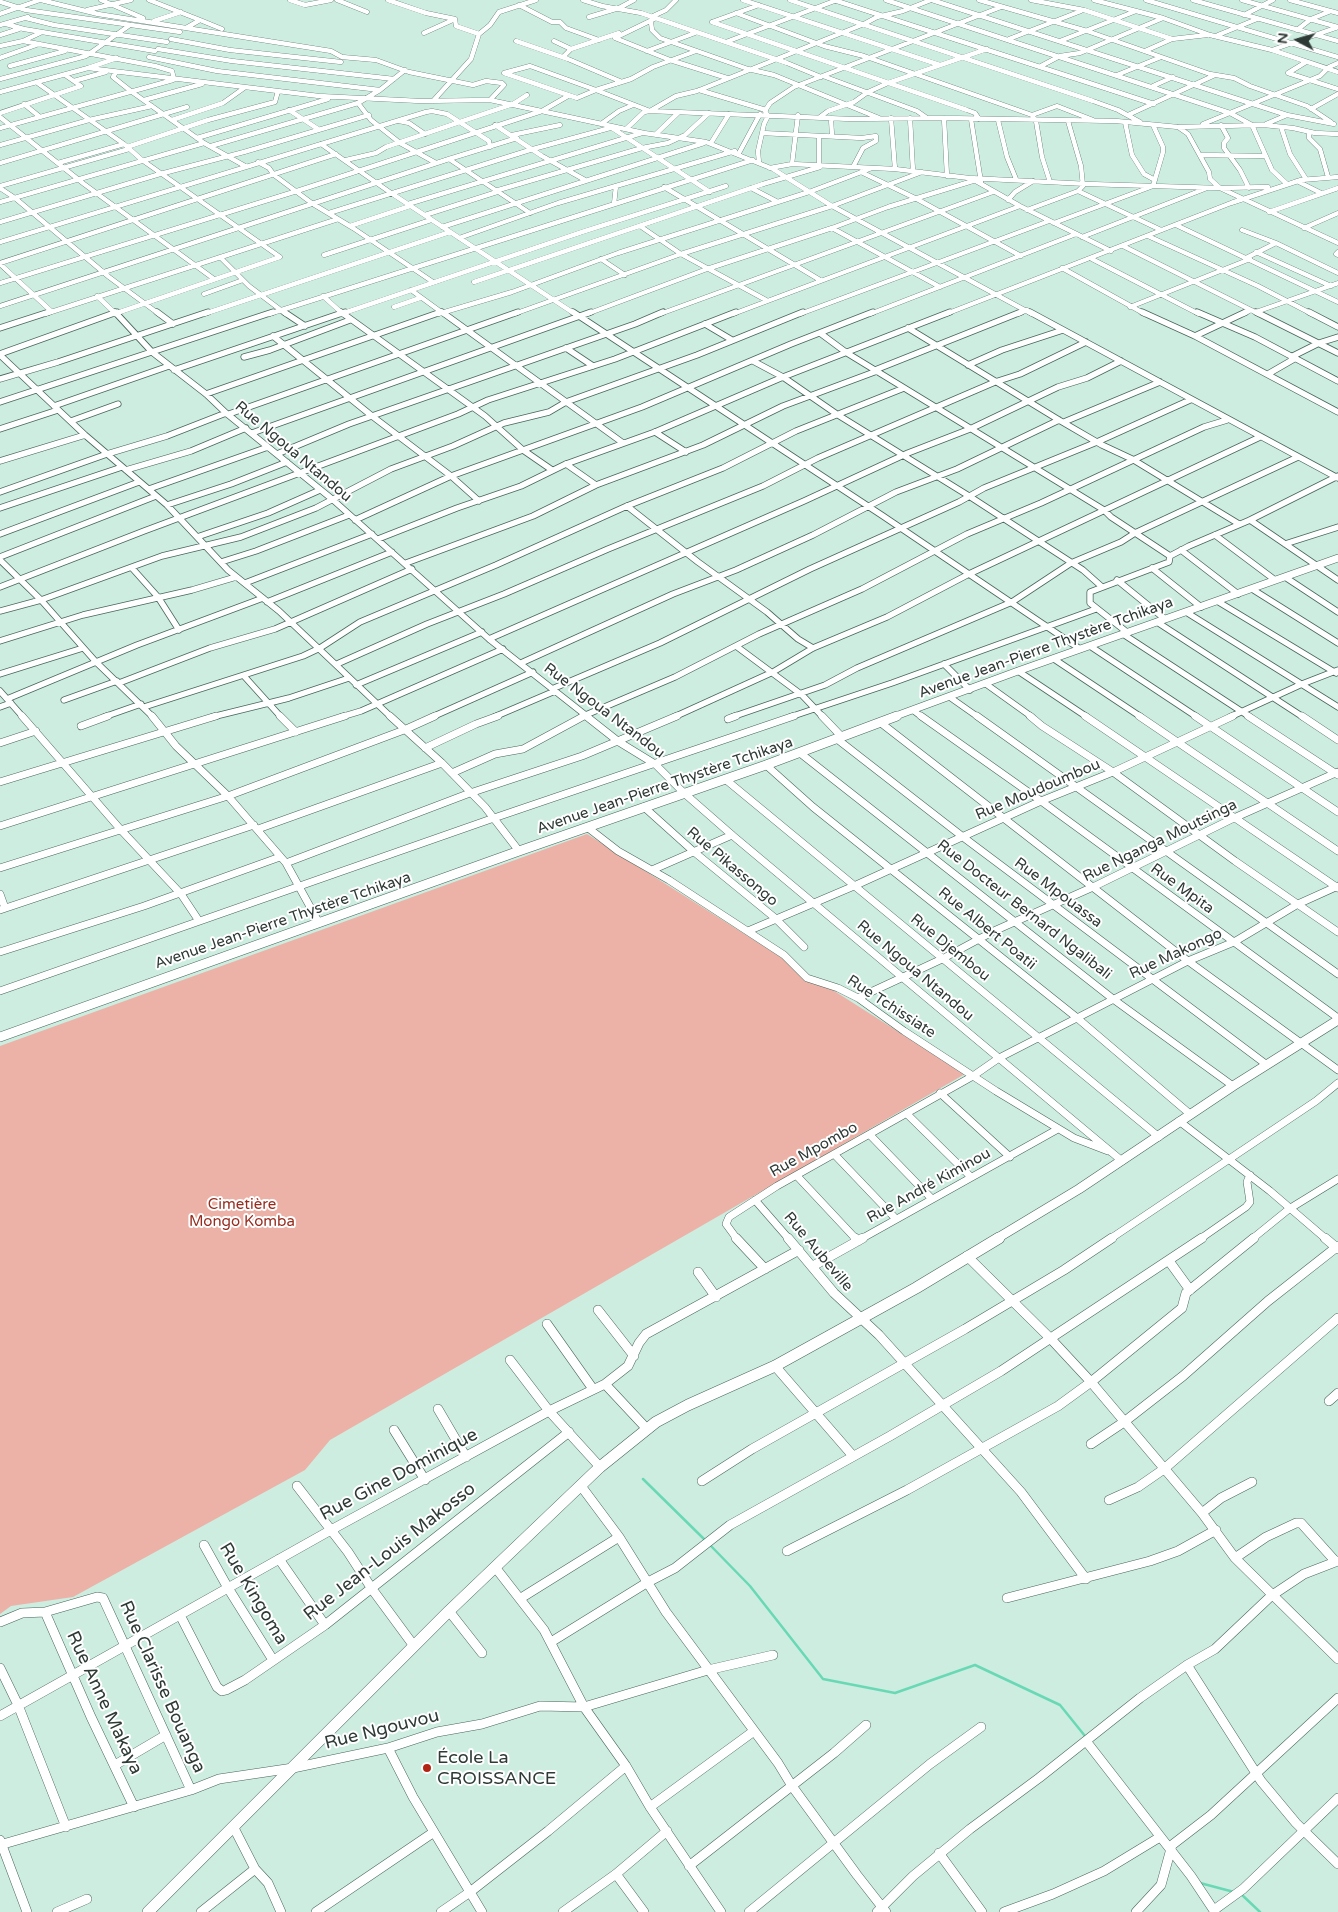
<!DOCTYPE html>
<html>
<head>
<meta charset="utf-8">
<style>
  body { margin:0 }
  #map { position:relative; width:1338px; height:1912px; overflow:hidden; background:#cdede0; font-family:"Varela Round",sans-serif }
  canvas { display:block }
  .north { position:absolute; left:1273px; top:15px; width:50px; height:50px; -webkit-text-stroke:4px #fff; paint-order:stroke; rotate:276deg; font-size:14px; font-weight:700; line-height:20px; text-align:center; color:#2e3a36 }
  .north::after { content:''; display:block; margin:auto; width:18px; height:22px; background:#2e3a36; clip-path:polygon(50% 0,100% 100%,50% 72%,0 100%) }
</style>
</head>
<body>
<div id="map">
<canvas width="1338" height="1912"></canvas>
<div class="north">N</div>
</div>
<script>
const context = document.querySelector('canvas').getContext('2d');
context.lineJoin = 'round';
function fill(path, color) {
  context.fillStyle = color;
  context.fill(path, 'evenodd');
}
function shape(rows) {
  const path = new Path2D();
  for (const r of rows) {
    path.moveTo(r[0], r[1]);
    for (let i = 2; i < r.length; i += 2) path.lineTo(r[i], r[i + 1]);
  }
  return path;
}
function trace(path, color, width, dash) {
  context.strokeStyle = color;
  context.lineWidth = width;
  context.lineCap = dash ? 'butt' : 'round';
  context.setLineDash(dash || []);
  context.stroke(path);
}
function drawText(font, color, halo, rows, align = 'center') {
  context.font = font + ' "Varela Round",sans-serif';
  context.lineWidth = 4;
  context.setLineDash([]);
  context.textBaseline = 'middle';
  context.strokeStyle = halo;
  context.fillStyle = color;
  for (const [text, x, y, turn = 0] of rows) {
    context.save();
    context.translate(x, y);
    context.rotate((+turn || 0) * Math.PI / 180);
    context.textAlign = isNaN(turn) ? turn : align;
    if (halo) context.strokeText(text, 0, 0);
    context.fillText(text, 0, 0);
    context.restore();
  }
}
fill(shape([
  [587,834,965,1074,330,1440,305,1470,73,1597,11,1606,0,1614,0,1046]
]), '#ecb2a7');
trace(shape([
  [643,1479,705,1540],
  [710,1545,750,1586,823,1679,895,1693,975,1665,1060,1705,1085,1736],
  [1200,1883,1234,1892],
  [1241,1894,1260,1912]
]), '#69d8b5', 2.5);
const minorFar3 = shape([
  [41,0,98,14,331,51,342,57,376,60,409,72,473,85,486,81,502,83,504,85,490,100],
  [101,0,143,18],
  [149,0,200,20],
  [290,0,305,5,331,0],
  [337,0,367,12],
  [388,0,426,13,455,19],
  [583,0,602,6,641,13,787,63,821,77],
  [743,0,940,65],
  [790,0,1093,101,1118,110,1140,122],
  [834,0,1154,104],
  [886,0,1230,113,1252,125,1272,170,1287,184],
  [932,0,1287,115,1334,124],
  [979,0,1087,31,1210,74,1234,78,1250,86,1307,106,1331,122],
  [1031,0,1084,10,1172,39],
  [1094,0,1163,18,1210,35,1272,50],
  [1146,0,1338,57],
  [1193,0,1338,41],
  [1242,0,1338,27],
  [1290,0,1338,13],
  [1,2,26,10,180,32],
  [519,5,552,22,560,22,566,28,599,40],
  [87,10,131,0],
  [736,13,824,46,864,56,1032,115],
  [0,14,40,0],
  [1244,15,1273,0],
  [589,17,619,8,634,0],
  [651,17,666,10,676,0],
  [26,18,54,25,167,42],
  [455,19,456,26,479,34],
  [654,19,615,38,670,60,727,78],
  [154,21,181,12],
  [651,22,652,30,660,38,748,69,774,75,879,118],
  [712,22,967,110,975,113,979,119],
  [712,22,759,5],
  [6,24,24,29,155,51],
  [0,25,28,17],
  [1338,27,1272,50,1338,72],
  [186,28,200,20,222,29],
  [1297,30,1311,19,1331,11],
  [424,33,455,19],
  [0,35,19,29],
  [1218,35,1257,19],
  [171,39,230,50,341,62],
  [1009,39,1081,11],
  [23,41,155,66,172,71,174,79],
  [516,41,568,59,622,82],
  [554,41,571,49],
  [1060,41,1136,11],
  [726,42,837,0],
  [0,46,23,41,42,32],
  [158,49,232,61,394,79],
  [647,51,695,33],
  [1145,51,1172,39,1207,35],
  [149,57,217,71,380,90],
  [563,57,571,49,619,33],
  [0,58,39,44],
  [1306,62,1288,73,1338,89],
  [10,66,65,51],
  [530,66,596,90,577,98,504,73,530,66],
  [1041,66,1060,56,1080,53,1163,18],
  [88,68,319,96,420,101,490,100,644,133,706,142,773,169,832,206,1032,314],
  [405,70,380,90,358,103,371,120,400,143,436,163],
  [116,72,113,77,132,92,204,143,245,166],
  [1117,75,1161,57],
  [823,76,917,111,927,118],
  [0,79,86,56,130,25],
  [74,81,106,72],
  [36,82,124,144,142,160,280,257,114,314],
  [1153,86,1173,77],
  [596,90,650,111,851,119,944,118,1116,121,1178,127,1264,125,1293,128,1315,133,1338,134],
  [596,90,631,79,653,67,696,51],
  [699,90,766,110],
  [0,92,88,68,117,58],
  [144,100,202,84],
  [433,101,471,59,479,34,490,25,499,12,536,0],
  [24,104,40,117],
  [1311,109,1338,94],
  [289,110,318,129],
  [0,113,81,86,65,75],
  [1128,115,1215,75],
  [0,117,84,184,214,279],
  [820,117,828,111,854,102,868,92,888,83,987,49],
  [831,118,832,136],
  [891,118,895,169],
  [910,118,913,171],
  [944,118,947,176],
  [971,119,981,182],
  [172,120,223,103,244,88],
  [998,120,1007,157,1016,179],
  [399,121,409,123,425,134],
  [1125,122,1132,155,1144,174,1155,180],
  [601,124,619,111,633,105],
  [1203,124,1320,76,1329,67,1338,63],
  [1266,124,1287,115],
  [495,125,542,156,585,180],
  [1221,125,1228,138,1224,143,1224,148,1240,170,1249,188],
  [1178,127,1188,134,1209,172,1210,179,1220,188,1338,243],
  [1281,127,1290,154,1306,179],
  [0,128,173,80],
  [612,128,710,192],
  [626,129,644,112,650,111,676,96,697,91,864,24,877,17,903,11,931,0],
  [1309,132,1309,138,1320,149,1328,177],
  [762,133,862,138,876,136,876,141,863,148,853,167],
  [656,134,679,112],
  [512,135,560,125],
  [819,136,819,165],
  [197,138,328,99],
  [711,143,729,114],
  [321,144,391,193,575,314],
  [0,145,89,120,152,106],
  [211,146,358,103],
  [127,147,208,120,275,102,278,91],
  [739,153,760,114],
  [1200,155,1264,156],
  [449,159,517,138],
  [346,160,376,153,386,147,513,104,527,95],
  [258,162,269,168,274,175,313,204,353,228,433,282],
  [0,163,187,107],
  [58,163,124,144],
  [759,163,758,151,764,124,768,116,765,111,770,103,794,87,1001,7],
  [792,164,798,115],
  [770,168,792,164,895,169,969,178,1088,184,1220,188,1268,187],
  [861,172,915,198,1021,256],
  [974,180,1020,206,1111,251],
  [1297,181,1321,193],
  [1050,182,1042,157,1036,121,1032,115,1057,106,1093,120],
  [0,186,129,149],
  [664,187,820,280],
  [0,188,15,198,109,277,159,314],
  [751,188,776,201],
  [495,191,642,148,668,143,685,135,709,113],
  [1078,191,1161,230],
  [1008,200,1015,192,1033,181],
  [0,202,204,143],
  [408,204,642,133],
  [614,204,616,186],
  [1027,210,1078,191,1083,186,1081,166,1068,121],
  [1269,212,1338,188],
  [329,213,533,149,610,128],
  [425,215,497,192],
  [0,222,160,174,244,152,369,115],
  [1054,223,1153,186,1163,152,1163,147,1153,125],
  [1176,225,1338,302],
  [350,226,410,206],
  [640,226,681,254,766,300],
  [442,227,704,143],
  [832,228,940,287],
  [1304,228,1338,213],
  [1242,230,1276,243],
  [1148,236,1258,286,1312,314],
  [1082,237,1207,188],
  [459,238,558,203,735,151],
  [0,242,426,112,432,111,447,114,489,141,490,147],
  [1123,246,1259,314],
  [1256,252,1331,286],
  [1338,252,1336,254,1338,255],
  [324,255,431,220],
  [220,257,249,286,286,314],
  [1246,258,1276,243,1338,273],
  [601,259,625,275],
  [1092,259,1199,314],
  [0,263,336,154],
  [0,264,51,311],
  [1062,268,1145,314],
  [474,282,763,184,820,167],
  [0,283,297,191,542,111,568,96],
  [411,290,444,314],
  [204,294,243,280],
  [97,296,116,314],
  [323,296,343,314],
  [0,306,449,159,530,213],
  [394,307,420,298],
  [1130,307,1250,259],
  [1256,312,1338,283],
  [45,314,338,219],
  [204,314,450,232],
  [269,314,753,160],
  [341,314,582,232,726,186],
  [438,314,512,292,618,253,809,192,872,168],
  [514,314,681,254,832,206,922,172],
  [587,314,707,269,832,228,888,207,976,180],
  [660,314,993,192],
  [733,314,1020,206],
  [800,314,1049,221],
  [870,314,1076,234],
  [946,314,1231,203,1301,180,1338,177],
  [1018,314,1027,310],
  [1243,314,1251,310]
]);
const minorFar2 = shape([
  [115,312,152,352,206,394,226,413,332,499,489,639,588,717],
  [157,312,173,324],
  [284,312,305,326],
  [341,312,485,416,523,450,552,470],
  [442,312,623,443],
  [573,312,883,516,1080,649],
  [1030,312,1338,478],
  [1142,312,1195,336,1338,412],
  [1197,312,1255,337,1338,381],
  [1256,312,1338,353],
  [1309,312,1338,327],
  [705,324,732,340],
  [0,328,49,312],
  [908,328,1059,420,1102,445,1132,459,1239,524],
  [820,333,847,353,1104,510,1111,517,1170,556],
  [273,336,372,416,451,476,479,501],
  [1195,336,1246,312],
  [566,348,593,366],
  [0,354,117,312],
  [0,355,85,435,167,505,228,570,279,611,391,717],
  [244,357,270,350,350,320],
  [1291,357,1319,343,1338,337],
  [753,361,783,377,838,415,969,496,1083,570,1101,586],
  [968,365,1002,350,1063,330],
  [174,370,345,312],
  [875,370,1021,312],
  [1268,374,1294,359],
  [0,379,58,362,208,312],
  [206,394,441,312],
  [0,402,273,312],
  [54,406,169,366],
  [229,414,518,312],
  [71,421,118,404],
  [1064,422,1160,382],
  [0,429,58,410],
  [655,432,686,452],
  [252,433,591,312],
  [277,454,349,424,635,324,663,312],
  [0,461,85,435],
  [566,464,596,485],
  [126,470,191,451,246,428],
  [149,489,268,447],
  [0,492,107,454,167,436,226,413],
  [167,505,231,484,287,462],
  [627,506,698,562,767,612,798,639,813,648],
  [0,508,122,467],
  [355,520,451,476,642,407,791,344,873,312],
  [1250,520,1338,580],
  [0,534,139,482],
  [1215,535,1275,580],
  [197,537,268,513,320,490],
  [378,539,457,508,521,486,566,464,655,432,783,377,950,312],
  [1285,544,1338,527],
  [1181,550,1238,594],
  [0,557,156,496],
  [0,560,41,600,96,662,153,717],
  [221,562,256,551,349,515],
  [406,563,533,516,596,485,703,445,783,406,877,371],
  [132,568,158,597,179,630],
  [1152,568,1201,607],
  [1285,577,1338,612],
  [1117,580,1165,619],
  [245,583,372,534],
  [0,587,144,531,458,414,488,400,615,359,736,312],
  [1252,589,1338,643],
  [1217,601,1336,673],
  [267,602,392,552],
  [0,611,41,600,162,556,241,537,316,508,391,469,453,446,504,423,549,412,566,402,697,355,803,312],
  [1186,612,1338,707],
  [1157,622,1303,717],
  [1128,633,1090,603,1090,592,1169,562,1170,556,1189,546,1250,520,1338,476],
  [1123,634,1250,717],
  [489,639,804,501,908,453,970,429,1058,387,1087,378,1121,361],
  [0,641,83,615,192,590,236,577],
  [736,646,802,695,823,717],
  [1090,646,1197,717],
  [1054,659,1141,717],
  [521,663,673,594,736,570,813,535,896,492,957,469,1059,420],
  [337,664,427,624,504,594,608,549,763,486,818,458,995,382,1020,374,1086,342],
  [944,664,970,690],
  [1018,671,1087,717],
  [0,674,83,648],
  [244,676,281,717],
  [119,683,210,648,275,629,412,569],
  [986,684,1032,717],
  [356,685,482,632],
  [552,689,660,643,810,569,959,502,984,488,1097,442,1190,400],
  [0,691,23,717],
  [951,698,978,717],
  [7,699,137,645,263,598],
  [64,700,117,681],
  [0,707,11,703],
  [144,707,303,656,320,648,360,622,496,565,627,506,723,468,796,431,904,388],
  [914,711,922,717],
  [104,717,141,704],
  [212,717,289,698,349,678],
  [341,717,361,711,503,649],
  [432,717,533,672],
  [494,717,555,691],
  [581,717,675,677,759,634,862,589,967,534,1041,503,1204,427,1227,420],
  [674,717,773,672,813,648,887,617,969,574,1260,437],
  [732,717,825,685,857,668,1012,602,1071,563,1121,542,1135,533,1298,457],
  [790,717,892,683,1096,609],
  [1230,717,1302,684,1338,670]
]);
const minorFar1 = shape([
  [22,716,121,830,181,894,199,921],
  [152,716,176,746,228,796,286,863,319,923],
  [280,716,296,732],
  [390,716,442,763,485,807,519,851],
  [586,716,619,742,655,764,684,793,732,835,1122,1161],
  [822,716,842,737],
  [921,716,1041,801,1338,1018],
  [977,716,1338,974],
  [1030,716,1042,726,1113,772,1235,861,1338,932],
  [1085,716,1338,888],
  [1139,716,1338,851],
  [1195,716,1338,812],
  [1248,716,1338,775],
  [1302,716,1338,740],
  [728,719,736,716],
  [881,723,1188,961,1338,1070],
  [81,726,108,716],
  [837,739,963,837,1267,1065],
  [0,743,36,731],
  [425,748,476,724,498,716],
  [800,753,1113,999,1233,1086],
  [766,765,813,807,1076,1017,1190,1114],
  [452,773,495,754,523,749,584,716],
  [725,779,1159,1137],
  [0,782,216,716],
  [644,807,693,851,775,918,804,947],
  [0,826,345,716],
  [587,827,618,851,669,880,784,955,807,978,838,988,858,998,904,1031,996,1091,1074,1138,1108,1151],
  [258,829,442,763],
  [286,863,470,793,582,756,677,716],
  [0,868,228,796,404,730,435,716],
  [652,870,732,835],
  [0,894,5,908],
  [0,910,254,825],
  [748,931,854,886,1041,801,1113,772,1233,716],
  [0,952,144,906,280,857],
  [0,991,494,818,794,716],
  [858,998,942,959,994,931,1093,887,1234,818,1338,772],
  [940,1093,1010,1157],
  [907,1114,971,1177],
  [1179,1121,1270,1191,1326,1239],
  [870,1135,931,1198],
  [834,1154,896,1219],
  [797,1176,856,1239],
  [755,1200,789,1239],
  [737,1239,726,1224,729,1217,777,1186,973,1076,999,1058,1188,961,1234,942,1298,904,1338,886],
  [861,1239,1058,1129],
  [1110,1239,1316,1101,1338,1083],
  [1200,1239,1246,1207,1250,1202,1247,1182,1250,1175],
  [1252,1239,1289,1209,1338,1179]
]);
const minor = shape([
  [736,1238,765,1269],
  [788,1238,834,1293,879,1335,1021,1492,1086,1579],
  [855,1238,858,1241],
  [1325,1238,1338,1249],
  [967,1256,1051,1339,1091,1382,1202,1513,1235,1558,1338,1659],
  [1169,1261,1190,1290],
  [813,1266,863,1238],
  [698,1272,716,1297],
  [598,1310,634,1356],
  [547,1324,593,1389],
  [510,1360,549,1411,600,1467],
  [775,1366,853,1456],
  [605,1384,647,1429],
  [1329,1401,1338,1393],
  [438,1409,466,1457],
  [394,1430,425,1480],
  [1091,1444,1124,1422,1183,1376,1268,1301,1338,1246],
  [702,1481,752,1449,965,1329,1064,1270,1112,1238],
  [297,1486,348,1552,372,1589,414,1646],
  [581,1486,619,1537,666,1612,778,1763,792,1786,857,1875,886,1912],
  [1109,1500,1138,1487,1164,1469,1338,1318],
  [1202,1513,1221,1498,1252,1482],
  [204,1545,228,1588,273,1660],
  [787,1551,907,1490,1058,1406,1091,1382,1182,1308,1186,1293,1254,1238],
  [1235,1558,1266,1537,1296,1523,1301,1523,1336,1562],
  [279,1559,325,1625],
  [495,1567,544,1630,584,1707,626,1766,650,1807,721,1912],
  [521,1598,619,1537],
  [1007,1598,1150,1561,1178,1551,1216,1530],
  [449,1611,482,1653],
  [45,1612,91,1717,134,1807],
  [180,1615,217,1687,222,1691,226,1690,245,1680,325,1625,569,1432],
  [0,1622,22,1613,45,1612,97,1597,103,1598,191,1790],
  [551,1642,648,1582,675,1568,730,1525,890,1436,1001,1371,1202,1238],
  [1187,1665,1261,1781,1296,1823,1338,1864],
  [0,1668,18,1705,66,1827],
  [0,1716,331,1530,549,1411,605,1384,628,1366,639,1343,646,1334,799,1250],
  [1086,1741,1191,1876,1215,1912],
  [388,1748,413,1797,482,1912],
  [115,1765,166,1735],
  [650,1807,754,1731],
  [234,1828,255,1869,268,1883,281,1912],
  [0,1840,27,1912],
  [0,1845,191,1790,219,1779,293,1768,388,1748,437,1732,482,1724,540,1706,584,1707,708,1670,773,1655],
  [939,1853,982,1912],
  [689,1866,834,1753,866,1725],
  [616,1874,644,1912],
  [1214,1910,1243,1889,1338,1798],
  [57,1912,87,1899],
  [201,1912,255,1869],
  [316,1912,434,1832],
  [441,1912,470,1892,548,1831,626,1766],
  [563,1912,616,1874,667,1831],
  [749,1912,930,1764,981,1727],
  [877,1912,913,1876,970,1829,1039,1778,1140,1698,1187,1665,1215,1649,1271,1596,1304,1574,1338,1561],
  [1004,1912,1053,1894,1104,1871,1160,1837],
  [1136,1912,1161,1885,1172,1845,1211,1815,1338,1698]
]);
const tertiaryFar2 = shape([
  [893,717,1018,671,1338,558]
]);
const tertiaryFar1 = shape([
  [0,1037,519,851,766,765,897,716],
  [996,1239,1079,1189,1233,1086,1338,1020]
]);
const tertiary = shape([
  [148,1912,449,1611,600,1467,656,1422,688,1405,775,1366,916,1288,999,1238]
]);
trace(minorFar3, '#49665c', 5);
trace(minorFar2, '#49665c', 7);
trace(minorFar1, '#49665c', 8);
trace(minor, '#49665c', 10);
trace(tertiaryFar2, '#49665c', 8);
trace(tertiaryFar1, '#49665c', 10);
trace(tertiary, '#49665c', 12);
trace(minorFar3, '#fff', 4.5);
trace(minorFar2, '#fff', 5.5);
trace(minorFar1, '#fff', 7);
trace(minor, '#fff', 9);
trace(tertiaryFar2, '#fff', 7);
trace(tertiaryFar1, '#fff', 9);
trace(tertiary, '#fff', 11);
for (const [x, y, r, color] of [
  [427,1768,5,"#b22414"]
]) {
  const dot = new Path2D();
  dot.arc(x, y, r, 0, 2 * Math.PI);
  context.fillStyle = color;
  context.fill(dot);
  trace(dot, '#fff', 2);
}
drawText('15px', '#2e3a36', '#fff', [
  ["Rue Ngoua Ntandou",293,452,40],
  ["Avenue Jean-Pierre Thystère Tchikaya",1046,648,-20],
  ["Rue Ngoua Ntandou",604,711,37],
  ["Avenue Jean-Pierre Thystère Tchikaya",665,786,-19],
  ["Rue Moudoumbou",1038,790,-23],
  ["Rue Nganga Moutsinga",1160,841,-26],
  ["Rue Pikassongo",732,867,40],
  ["Rue Mpita",1182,889,36],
  ["Rue Mpouassa",1058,893,37],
  ["Rue Docteur Bernard Ngalibali",1024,910,38],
  ["Avenue Jean-Pierre Thystère Tchikaya",283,921,-19],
  ["Rue Albert Poatii",987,929,39],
  ["Rue Djembou",950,948,39],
  ["Rue Makongo",1176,954,-25],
  ["Rue Ngoua Ntandou",915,971,40],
  ["Rue Tchissiate",891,1007,33],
  ["Rue Mpombo",814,1150,-29],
  ["Rue André Kiminou",929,1186,-29],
  ["Rue Aubeville",818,1252,50]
]);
drawText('15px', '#962c1e', '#fff', [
  ["Cimetière",242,1205],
  ["Mongo Komba",242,1222]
]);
drawText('18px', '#2e3a36', '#fff', [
  ["Rue Gine Dominique",399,1475,-28],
  ["Rue Jean-Louis Makosso",390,1552,-38],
  ["Rue Kingoma",253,1594,59],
  ["Rue Clarisse Bouanga",162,1687,66],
  ["Rue Anne Makaya",104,1703,65],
  ["Rue Ngouvou",382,1730,-14]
]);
drawText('18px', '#2e3a36', '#fff', [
  ["École La",437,1758],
  ["CROISSANCE",437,1779]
], 'left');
</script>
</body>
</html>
